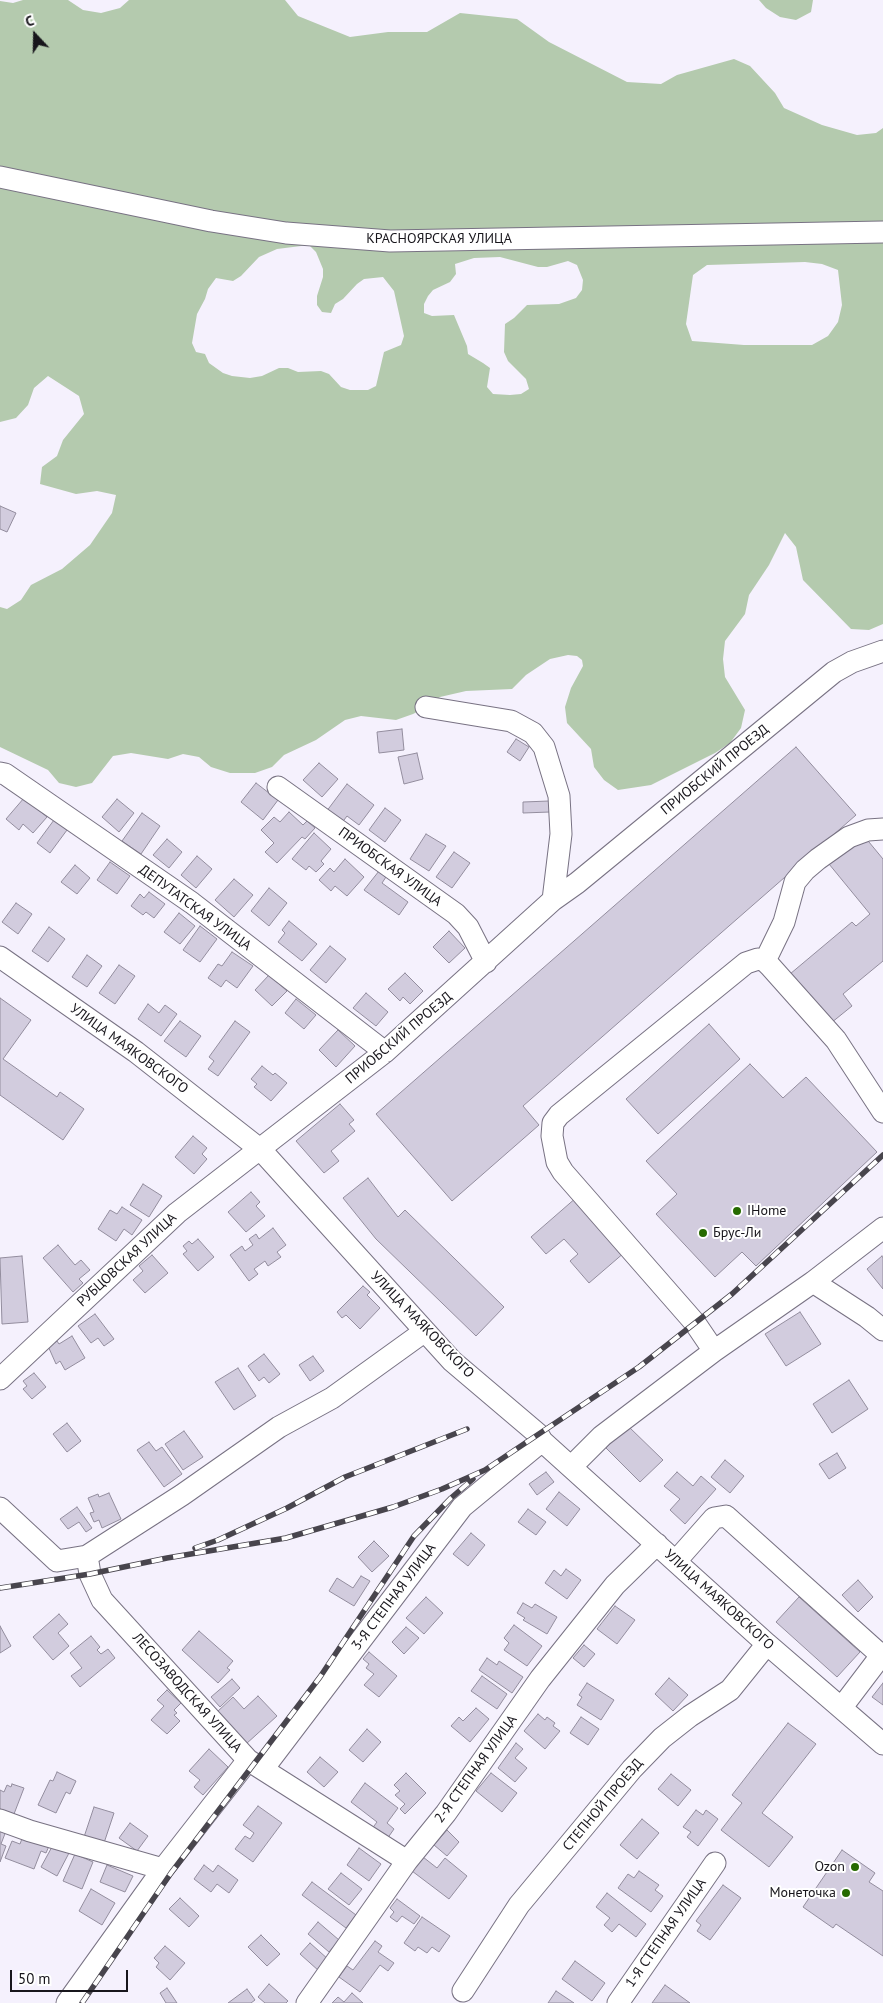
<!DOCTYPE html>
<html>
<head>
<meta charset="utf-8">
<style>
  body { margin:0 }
  #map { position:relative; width:883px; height:2003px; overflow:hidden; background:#f5f1fd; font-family:"PT Sans",sans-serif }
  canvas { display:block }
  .north { position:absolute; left:10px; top:10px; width:50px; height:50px; -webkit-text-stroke:4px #fff; paint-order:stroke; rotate:339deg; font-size:14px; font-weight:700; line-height:20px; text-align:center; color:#18161c }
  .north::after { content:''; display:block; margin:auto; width:18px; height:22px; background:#18161c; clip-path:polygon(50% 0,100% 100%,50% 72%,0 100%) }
  .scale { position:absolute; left:10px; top:1970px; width:118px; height:22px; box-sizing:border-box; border:2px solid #18161c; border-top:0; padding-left:6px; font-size:15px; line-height:18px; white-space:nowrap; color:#18161c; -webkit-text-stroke:4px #fff; paint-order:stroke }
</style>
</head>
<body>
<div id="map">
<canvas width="883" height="2003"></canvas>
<div class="north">С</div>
<div class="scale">50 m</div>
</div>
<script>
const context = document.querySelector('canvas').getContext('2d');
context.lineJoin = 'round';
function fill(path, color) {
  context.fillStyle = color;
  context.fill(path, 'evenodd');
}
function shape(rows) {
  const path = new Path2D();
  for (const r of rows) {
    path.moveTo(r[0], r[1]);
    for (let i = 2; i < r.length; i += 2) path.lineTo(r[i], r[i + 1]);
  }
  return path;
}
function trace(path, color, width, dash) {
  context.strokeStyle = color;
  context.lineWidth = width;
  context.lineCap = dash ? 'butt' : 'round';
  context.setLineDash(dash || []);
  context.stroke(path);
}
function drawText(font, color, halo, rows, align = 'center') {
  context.font = font + ' "PT Sans",sans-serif';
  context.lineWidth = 4;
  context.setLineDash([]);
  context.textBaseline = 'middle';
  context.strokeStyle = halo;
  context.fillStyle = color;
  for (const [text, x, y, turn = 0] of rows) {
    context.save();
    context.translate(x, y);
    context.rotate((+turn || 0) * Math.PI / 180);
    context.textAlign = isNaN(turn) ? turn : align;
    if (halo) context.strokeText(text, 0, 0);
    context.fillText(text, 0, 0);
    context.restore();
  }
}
fill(shape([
  [23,0,68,0,83,10,101,13,120,8,129,0,285,0,298,16,350,37,388,32,427,32,460,13,517,19,549,42,627,82,661,84,677,75,734,59,750,66,775,93,784,108,822,125,857,135,876,133,883,128,883,624,869,630,851,629,803,580,796,547,785,533,769,565,749,595,745,614,725,641,723,659,725,677,745,710,741,728,730,743,715,753,651,785,618,790,604,780,594,767,591,749,567,723,565,707,571,688,583,666,582,660,577,656,568,655,550,659,526,675,512,689,466,691,440,697,427,707,413,714,396,720,361,716,345,720,316,740,284,755,272,767,255,773,230,773,211,767,199,757,183,754,168,759,131,753,113,756,92,783,76,787,59,783,48,770,0,747,0,607,7,609,21,600,31,585,62,569,90,545,112,513,116,495,97,491,76,494,40,484,42,467,57,456,63,440,84,414,79,396,48,376,34,388,28,405,16,418,0,422,0,1,13,3],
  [309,245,316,252,323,269,323,277,317,296,317,305,322,312,331,313,335,304,343,299,357,284,364,279,383,277,394,291,404,336,401,345,384,352,376,386,368,390,350,390,341,387,329,374,321,371,298,372,288,368,279,368,262,376,250,378,232,376,223,373,209,363,205,354,196,352,192,343,197,314,205,299,208,289,216,278,233,281,241,276,259,257,277,249],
  [500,257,538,267,547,267,568,261,577,265,583,280,582,290,576,298,559,304,527,305,514,318,505,324,504,352,508,361,526,379,529,389,521,394,510,395,493,394,487,387,490,368,483,363,468,354,467,346,454,315,432,316,424,313,424,304,428,296,433,290,450,282,456,274,455,264,474,258],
  [805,262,822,264,838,270,842,305,838,322,828,336,812,345,744,345,692,341,686,324,693,275,707,265],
  [759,0,813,0,811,12,796,20,780,17,766,8]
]), '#b4caae');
const building = shape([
  [0,506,16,513,7,532,0,529,0,506],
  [402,729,404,750,379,753,377,732,402,729],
  [516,739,529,747,520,761,507,752,516,739],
  [796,747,856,815,523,1106,539,1125,452,1201,376,1114,796,747],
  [417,753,423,779,404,784,398,757,417,753],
  [319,763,338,779,322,797,303,780,319,763],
  [256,783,278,800,263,820,241,802,256,783],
  [347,784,374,805,359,825,347,816,341,824,326,812,347,784],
  [24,798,47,817,33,833,23,824,19,830,6,819,24,798],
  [117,799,134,813,119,832,102,817,117,799],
  [549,801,550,812,523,813,523,802,549,801],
  [385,808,401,820,385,842,369,830,385,808],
  [289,812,303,825,307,821,315,828,305,839,302,837,277,863,265,852,274,843,261,830,274,817,280,822,289,812],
  [142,813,160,826,141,854,122,841,142,813],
  [54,820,67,830,50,853,37,843,54,820],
  [314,833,331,849,321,861,324,864,316,872,309,866,306,870,292,859,314,833],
  [426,834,446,846,429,871,410,859,426,834],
  [864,836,883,859,883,961,843,994,852,1006,831,1023,790,974,852,922,856,926,870,914,829,864,864,836],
  [167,839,182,852,169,868,153,855,167,839],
  [454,852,470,863,452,888,436,877,454,852],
  [197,856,212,869,196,888,181,875,197,856],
  [345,859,364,877,347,896,335,886,331,891,319,880,330,868,334,872,345,859],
  [110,862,130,876,117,894,97,880,110,862],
  [75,865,90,878,77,894,61,882,75,865],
  [379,871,386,877,382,883,408,902,399,915,364,890,379,871],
  [234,879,253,895,234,917,215,900,234,879],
  [269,888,287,903,269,926,251,911,269,888],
  [149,892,165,904,154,918,146,912,143,915,131,906,140,894,144,898,149,892],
  [16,903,32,914,18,934,2,922,16,903],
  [179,913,195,926,180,944,164,932,179,913],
  [289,921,317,944,302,961,278,942,285,933,282,930,289,921],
  [200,926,217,939,200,962,183,950,200,926],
  [49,927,65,939,48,962,32,951,49,927],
  [449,931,465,948,449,963,433,947,449,931],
  [330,946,346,959,326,983,310,970,330,946],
  [232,952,253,966,237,988,226,980,221,987,208,978,218,964,222,966,232,952],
  [87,955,102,966,87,987,72,977,87,955],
  [119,965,135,976,115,1004,99,993,119,965],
  [405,973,423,991,410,1004,403,997,400,1001,388,989,405,973],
  [269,975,287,991,272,1006,255,990,269,975],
  [366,993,388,1012,376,1026,353,1008,366,993],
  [0,998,31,1020,3,1059,57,1097,60,1092,84,1109,63,1140,0,1095,0,998],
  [296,999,316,1015,304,1029,285,1013,296,999],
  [148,1004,159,1013,165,1005,177,1014,161,1036,138,1019,148,1004],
  [180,1021,201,1036,186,1057,164,1041,180,1021],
  [235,1021,250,1032,218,1076,208,1069,214,1061,209,1057,235,1021],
  [709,1024,740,1059,658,1134,626,1099,709,1024],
  [338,1030,355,1046,336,1067,319,1050,338,1030],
  [750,1064,783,1098,806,1077,877,1152,756,1266,742,1252,715,1277,656,1214,677,1194,646,1161,750,1064],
  [262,1066,273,1075,275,1073,287,1083,271,1101,254,1087,257,1084,251,1079,262,1066],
  [340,1104,354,1120,349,1124,355,1131,331,1151,339,1161,324,1173,296,1141,340,1104],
  [193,1136,207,1148,202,1154,207,1159,194,1174,175,1157,193,1136],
  [368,1178,398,1217,405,1210,504,1307,476,1336,376,1239,343,1198,368,1178],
  [143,1184,162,1196,149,1217,130,1205,143,1184],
  [251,1192,260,1202,256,1206,265,1216,246,1232,228,1212,251,1192],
  [577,1197,625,1252,589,1283,570,1261,578,1254,564,1239,546,1254,531,1237,577,1197],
  [122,1207,142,1220,132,1235,124,1229,116,1241,98,1229,110,1210,117,1214,122,1207],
  [273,1228,286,1245,277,1252,281,1257,268,1266,265,1261,254,1269,258,1274,249,1281,230,1255,242,1246,245,1251,253,1245,249,1239,256,1234,259,1239,273,1228],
  [198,1239,214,1257,198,1271,183,1254,187,1251,183,1246,189,1241,192,1244,198,1239],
  [58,1245,75,1265,81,1260,90,1270,79,1279,83,1283,73,1292,43,1258,58,1245],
  [152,1255,168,1273,145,1293,133,1280,143,1271,139,1266,152,1255],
  [22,1256,28,1322,2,1324,0,1258,22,1256],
  [882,1256,883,1258,883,1289,867,1269,882,1256],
  [363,1286,370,1292,367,1295,380,1308,360,1329,346,1315,342,1318,337,1312,363,1286],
  [800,1312,821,1344,786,1366,765,1334,800,1312],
  [95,1314,114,1339,104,1346,98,1338,91,1343,78,1326,95,1314],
  [72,1336,85,1358,65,1370,60,1361,56,1364,48,1346,57,1341,59,1344,72,1336],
  [264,1354,280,1374,269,1383,264,1377,259,1381,248,1366,264,1354],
  [313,1356,324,1371,310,1381,299,1365,313,1356],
  [238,1368,256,1396,234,1410,215,1382,238,1368],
  [34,1373,46,1387,32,1399,23,1389,27,1386,23,1381,34,1373],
  [849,1380,868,1409,832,1433,813,1404,849,1380],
  [67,1423,81,1441,67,1452,53,1434,67,1423],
  [628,1426,663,1460,640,1482,606,1448,628,1426],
  [184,1431,203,1457,183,1470,165,1444,184,1431],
  [149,1442,156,1451,162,1447,182,1474,164,1487,137,1450,149,1442],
  [837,1453,846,1468,829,1479,819,1464,837,1453],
  [725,1460,744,1476,730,1493,711,1477,725,1460],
  [546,1472,554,1482,537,1495,529,1484,546,1472],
  [677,1472,693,1486,701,1476,716,1489,685,1524,670,1510,680,1499,664,1486,677,1472],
  [559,1492,580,1509,567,1526,546,1509,559,1492],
  [109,1493,121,1519,102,1528,99,1520,94,1522,90,1513,94,1512,88,1498,98,1494,99,1497,109,1493],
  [77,1507,92,1528,86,1532,79,1522,68,1529,60,1519,77,1507],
  [528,1509,546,1522,536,1535,518,1522,528,1509],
  [471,1533,485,1545,468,1566,453,1554,471,1533],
  [374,1541,389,1556,372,1572,358,1557,374,1541],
  [566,1569,581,1580,567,1599,545,1583,554,1570,561,1576,566,1569],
  [361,1576,370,1581,354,1606,329,1591,337,1578,353,1588,361,1576],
  [858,1580,873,1597,858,1612,842,1595,858,1580],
  [426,1597,443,1613,424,1634,406,1618,426,1597],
  [799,1597,860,1652,837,1677,776,1622,799,1597],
  [523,1603,532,1608,535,1604,557,1617,547,1634,523,1620,525,1618,517,1613,523,1603],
  [615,1606,635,1620,617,1644,597,1629,615,1606],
  [59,1614,68,1624,58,1633,69,1646,53,1660,33,1637,59,1614],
  [514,1625,542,1646,527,1666,504,1650,509,1643,504,1638,514,1625],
  [0,1626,11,1646,0,1653,0,1626],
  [406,1627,419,1638,404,1654,392,1642,406,1627],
  [199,1631,233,1661,227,1668,230,1670,218,1683,182,1650,199,1631],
  [91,1636,100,1647,97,1650,101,1654,108,1649,115,1658,80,1687,71,1676,82,1668,70,1653,91,1636],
  [584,1645,595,1654,584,1667,573,1658,584,1645],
  [369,1652,397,1676,379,1697,364,1685,374,1674,366,1668,369,1664,363,1659,369,1652],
  [487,1658,497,1665,499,1661,523,1677,512,1693,479,1670,487,1658],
  [482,1676,507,1694,497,1709,471,1691,482,1676],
  [669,1678,688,1695,673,1711,655,1694,669,1678],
  [232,1679,240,1688,220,1707,211,1697,232,1679],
  [587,1683,614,1700,601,1720,577,1705,582,1697,579,1695,587,1683],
  [883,1683,883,1705,872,1697,883,1683],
  [167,1690,181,1703,174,1710,177,1713,174,1715,180,1721,167,1734,151,1720,164,1706,157,1700,167,1690],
  [258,1696,277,1716,246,1744,217,1712,233,1697,244,1709,258,1696],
  [476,1708,489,1719,470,1742,451,1726,459,1717,463,1721,476,1708],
  [538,1714,545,1720,547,1717,555,1723,553,1726,560,1731,545,1749,524,1731,538,1714],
  [581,1717,599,1729,588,1745,570,1733,581,1717],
  [788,1723,816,1744,762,1813,793,1837,769,1867,721,1830,742,1803,732,1795,788,1723],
  [367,1729,381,1742,363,1762,349,1750,367,1729],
  [516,1743,523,1749,515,1758,527,1768,515,1782,498,1768,516,1743],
  [209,1749,228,1767,203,1795,194,1787,200,1780,189,1771,209,1749],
  [320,1757,338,1772,324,1787,307,1772,320,1757],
  [57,1772,76,1781,70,1794,66,1792,56,1813,38,1805,50,1780,53,1781,57,1772],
  [406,1773,426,1793,405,1814,400,1809,405,1804,395,1795,400,1791,394,1785,406,1773],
  [491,1773,517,1793,502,1812,476,1791,491,1773],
  [671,1774,691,1790,678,1806,658,1789,671,1774],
  [365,1783,398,1808,387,1823,394,1829,387,1839,371,1830,377,1822,351,1802,365,1783],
  [12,1784,24,1788,14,1814,0,1809,0,1790,4,1792,7,1785,11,1787,12,1784],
  [258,1806,282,1823,253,1862,235,1849,245,1836,250,1839,254,1833,243,1825,258,1806],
  [94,1807,114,1813,104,1843,84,1837,94,1807],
  [696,1810,703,1815,706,1810,718,1819,698,1846,687,1837,691,1832,683,1827,696,1810],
  [642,1819,659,1833,637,1859,620,1845,642,1819],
  [130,1823,148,1836,137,1851,119,1838,130,1823],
  [0,1829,6,1831,1,1844,6,1846,0,1862,0,1829],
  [447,1830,459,1842,447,1856,434,1845,447,1830],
  [23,1836,49,1846,46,1853,41,1851,34,1869,5,1858,12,1841,20,1844,23,1836],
  [53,1845,69,1853,57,1876,41,1867,53,1845],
  [359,1848,381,1864,369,1881,347,1865,359,1848],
  [842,1850,875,1873,869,1882,883,1891,883,1956,836,1924,833,1928,803,1907,842,1850],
  [75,1854,93,1862,82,1889,63,1881,75,1854],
  [423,1857,437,1868,445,1858,467,1876,449,1899,412,1871,423,1857],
  [107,1865,133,1876,125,1892,100,1882,107,1865],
  [204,1865,213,1872,218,1865,238,1880,229,1893,217,1884,211,1892,194,1879,204,1865],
  [639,1871,659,1885,655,1890,663,1896,651,1912,618,1888,628,1874,634,1878,639,1871],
  [341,1873,362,1889,349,1905,328,1889,341,1873],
  [312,1882,356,1915,346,1928,302,1895,312,1882],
  [723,1885,741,1898,710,1940,697,1931,701,1925,696,1921,723,1885],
  [91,1889,115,1903,102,1925,79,1911,91,1889],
  [607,1893,646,1924,636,1937,619,1924,612,1932,604,1925,610,1918,596,1907,607,1893],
  [180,1898,199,1916,189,1927,169,1909,180,1898],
  [397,1899,420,1916,414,1924,402,1916,397,1922,390,1917,394,1912,390,1908,397,1899],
  [422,1917,450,1936,439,1952,432,1947,427,1953,418,1947,415,1951,404,1943,422,1917],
  [318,1922,339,1940,329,1952,308,1934,318,1922],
  [261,1935,280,1954,267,1966,248,1947,261,1935],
  [375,1941,382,1946,378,1952,394,1963,388,1971,380,1965,360,1992,339,1977,347,1966,353,1970,375,1941],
  [310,1943,329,1960,319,1971,300,1954,310,1943],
  [165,1946,185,1963,170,1980,156,1967,159,1963,154,1958,165,1946],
  [575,1961,605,1983,592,2001,562,1979,575,1961],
  [269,1984,288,2001,286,2003,265,2003,258,1997,269,1984],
  [665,1985,690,2003,652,2003,665,1985],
  [167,1988,177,2003,166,2003,160,1993,167,1988],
  [247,1989,255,2000,251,2003,228,2003,247,1989],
  [556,1991,574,2003,548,2003,556,1991],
  [352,1993,363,2003,332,2003,338,1997,344,2002,352,1993]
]);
fill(building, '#d2ccde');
trace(building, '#938d9e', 1);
const minor = shape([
  [0,177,211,221,286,233,390,241,883,232],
  [426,707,511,721,533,733,544,747,559,796,561,834,553,900],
  [0,773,5,774,192,903,385,1052],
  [278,787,456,914,468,927,486,962],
  [0,957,136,1052,261,1150,452,1361,538,1434,542,1441,767,1644,883,1744],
  [765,961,784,922,795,882,805,870,818,859,849,837,868,830,883,829],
  [813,1282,867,1317,883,1330],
  [714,1351,813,1282,883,1228],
  [0,1379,177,1213,385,1052,553,900,577,883,834,672,852,662,883,651],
  [571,1467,602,1436,714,1351,695,1323,563,1172,557,1162,552,1136,553,1123,559,1115,746,963,758,959,765,961,770,966,836,1040,883,1112],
  [0,1508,57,1561,87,1556,90,1574,102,1600,248,1760,407,1861],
  [87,1556,182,1495,279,1427,332,1398,425,1331],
  [676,1561,714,1518,726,1516,883,1657],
  [842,1707,883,1653],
  [263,1769,462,1507,542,1441],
  [0,1820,30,1831,163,1869],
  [463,1991,519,1905,632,1769,662,1738,690,1716,730,1690,767,1644],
  [67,2003,163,1869,248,1760],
  [307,2003,407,1861,446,1813,540,1679,615,1585,657,1544],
  [618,2003,715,1863]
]);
trace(minor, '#787283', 23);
trace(minor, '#fff', 21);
const rail = shape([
  [195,1548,218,1540,287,1508,345,1477,467,1429],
  [0,1588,90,1574,167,1558,286,1538,393,1507,442,1489,485,1470,639,1367,732,1294,883,1155],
  [82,2003,171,1873,320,1677,414,1536,451,1498,473,1479]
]);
trace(rail, '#48454d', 5.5);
trace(rail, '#fff', 4, [11]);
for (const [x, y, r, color] of [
  [737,1211,5,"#266a00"],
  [703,1233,5,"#266a00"],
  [855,1867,5,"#266a00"],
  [846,1893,5,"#266a00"]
]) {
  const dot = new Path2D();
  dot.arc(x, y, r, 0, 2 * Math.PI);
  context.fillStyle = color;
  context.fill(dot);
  trace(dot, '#fff', 2);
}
drawText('14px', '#18161c', '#fff', [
  ["КРАСНОЯРСКАЯ УЛИЦА",439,239],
  ["ПРИОБСКИЙ ПРОЕЗД",715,770,-39],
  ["ПРИОБСКАЯ УЛИЦА",390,867,36],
  ["ДЕПУТАТСКАЯ УЛИЦА",195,908,36],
  ["ПРИОБСКИЙ ПРОЕЗД",399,1038,-40],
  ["УЛИЦА МАЯКОВСКОГО",129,1049,36],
  ["РУБЦОВСКАЯ УЛИЦА",127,1260,-43],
  ["УЛИЦА МАЯКОВСКОГО",422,1325,46],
  ["3-Я СТЕПНАЯ УЛИЦА",394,1597,-53],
  ["УЛИЦА МАЯКОВСКОГО",719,1600,42],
  ["ЛЕСОЗАВОДСКАЯ УЛИЦА",187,1693,48],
  ["2-Я СТЕПНАЯ УЛИЦА",476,1769,-54],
  ["СТЕПНОЙ ПРОЕЗД",603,1805,-50],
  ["1-Я СТЕПНАЯ УЛИЦА",666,1933,-55]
]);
drawText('14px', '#18161c', '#fff', [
  ["IHome",747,1211],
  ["Брус-Ли",713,1233],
  ["Ozon",845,1867,"right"],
  ["Монеточка",836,1893,"right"]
], 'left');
</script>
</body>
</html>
